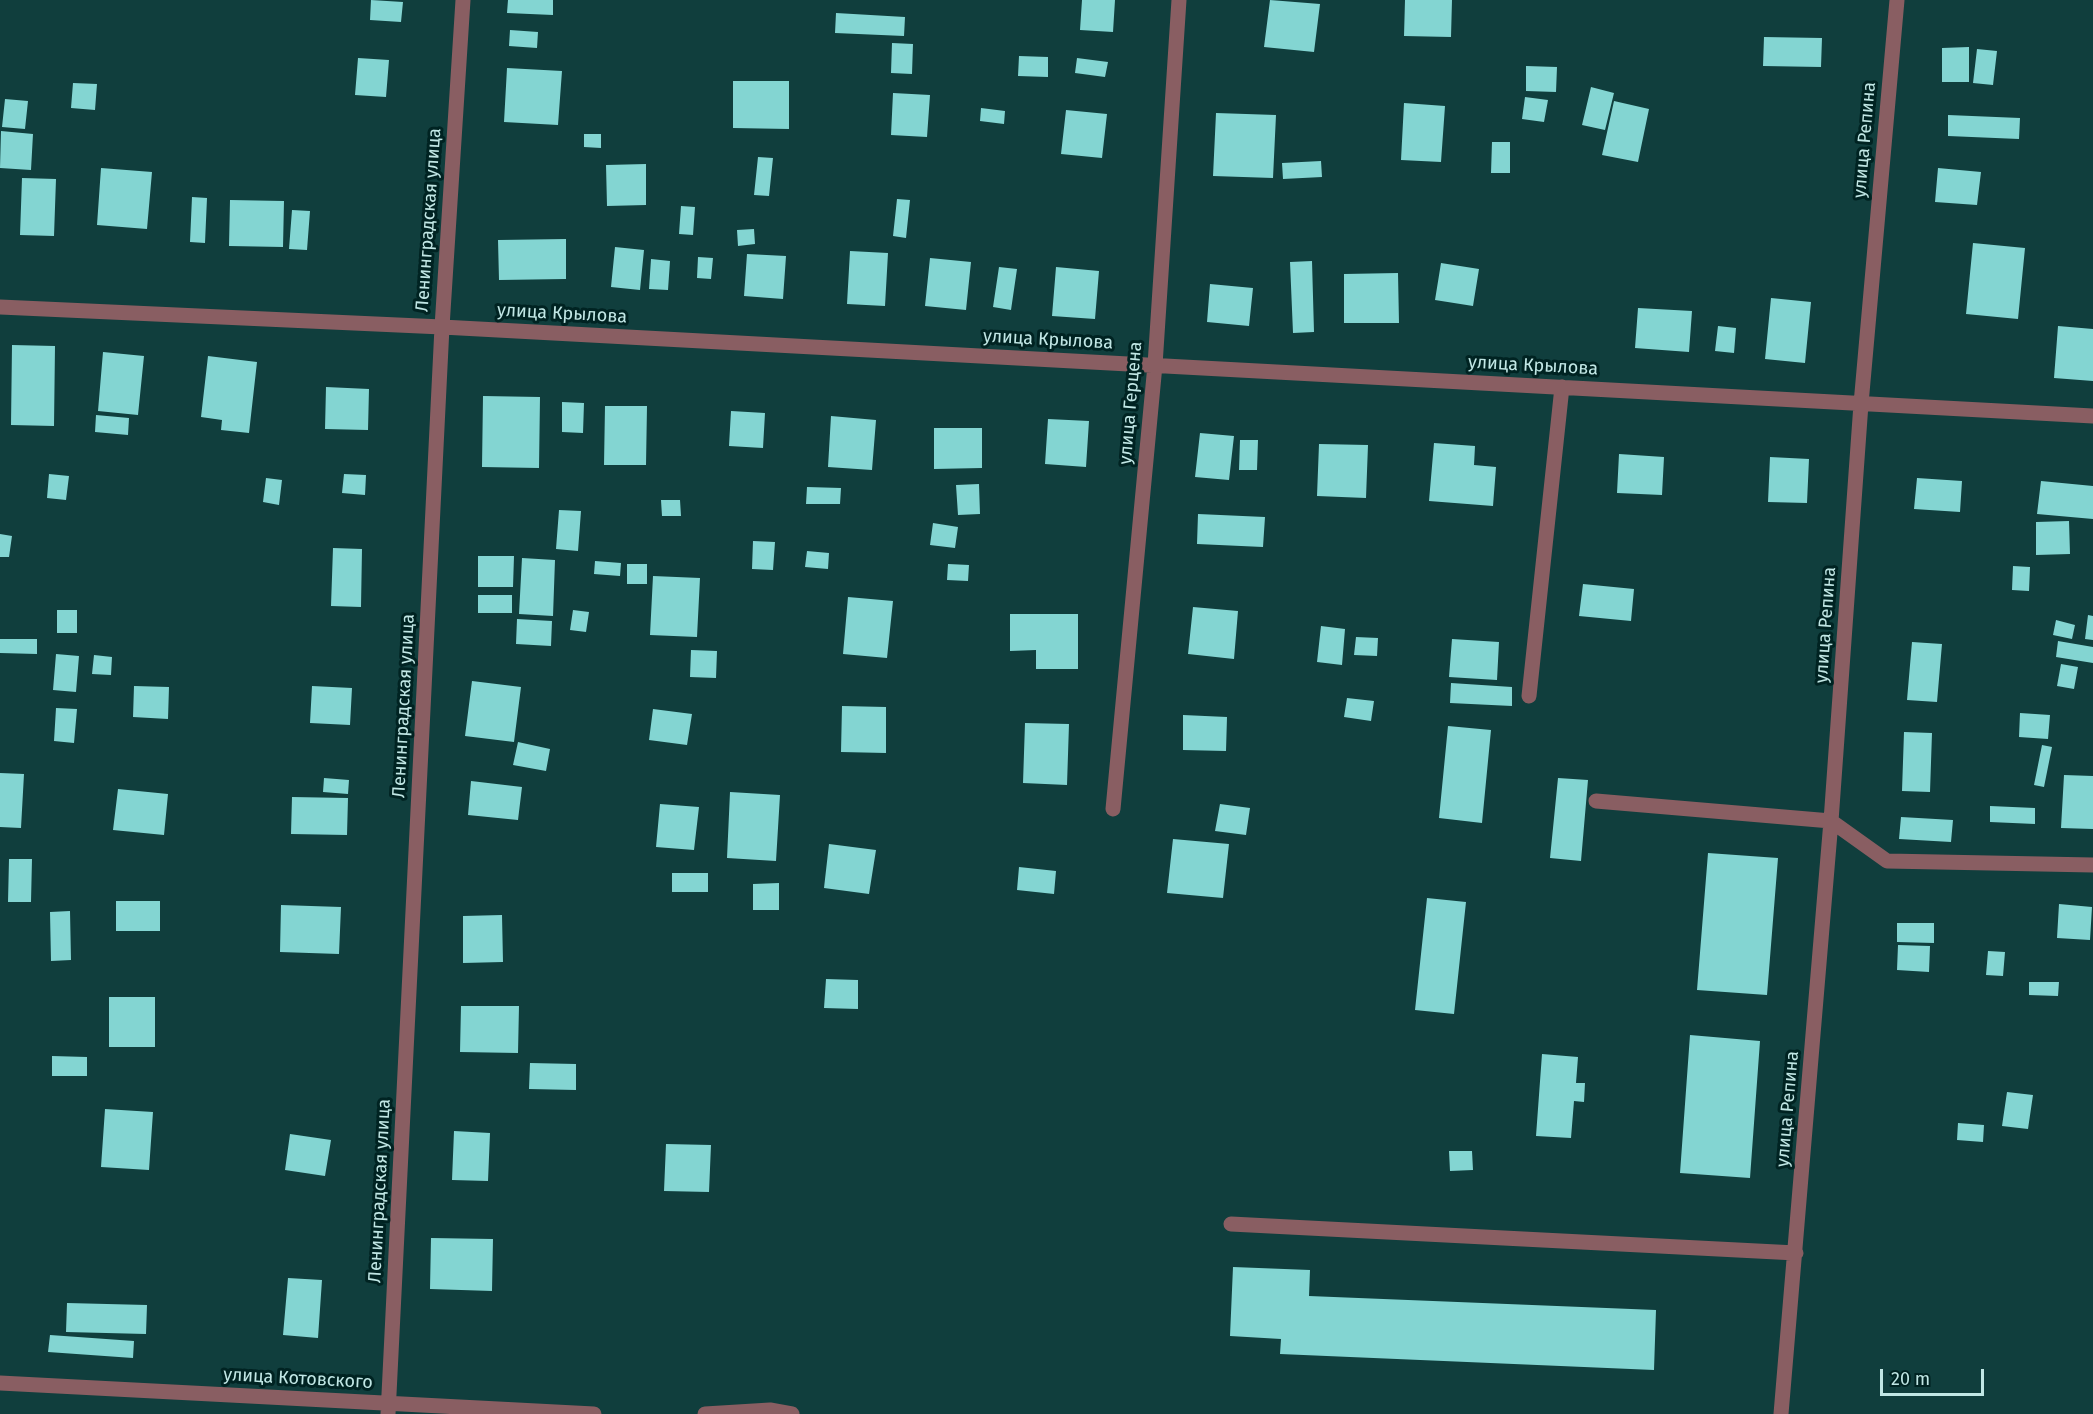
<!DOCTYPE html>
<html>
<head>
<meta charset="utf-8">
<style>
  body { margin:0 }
  #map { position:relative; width:2093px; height:1414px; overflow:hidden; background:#103e3d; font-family:"Fira Sans",sans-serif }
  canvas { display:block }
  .scale { position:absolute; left:1880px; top:1369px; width:104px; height:27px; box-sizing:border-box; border:3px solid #c1e7e5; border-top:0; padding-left:8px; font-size:18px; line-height:21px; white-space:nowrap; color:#c1e7e5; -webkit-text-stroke:4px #002322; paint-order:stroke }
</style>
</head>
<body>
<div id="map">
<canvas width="2093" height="1414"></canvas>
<div class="scale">20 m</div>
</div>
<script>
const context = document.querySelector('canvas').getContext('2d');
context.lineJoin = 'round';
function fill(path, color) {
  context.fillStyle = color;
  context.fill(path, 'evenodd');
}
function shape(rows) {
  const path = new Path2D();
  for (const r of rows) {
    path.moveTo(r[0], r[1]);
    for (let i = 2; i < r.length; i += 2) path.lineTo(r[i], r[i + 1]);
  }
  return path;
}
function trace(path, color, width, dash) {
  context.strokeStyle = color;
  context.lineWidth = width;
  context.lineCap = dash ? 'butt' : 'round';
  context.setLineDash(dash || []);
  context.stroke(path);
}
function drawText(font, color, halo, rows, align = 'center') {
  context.font = font + ' "Fira Sans",sans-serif';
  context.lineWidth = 6;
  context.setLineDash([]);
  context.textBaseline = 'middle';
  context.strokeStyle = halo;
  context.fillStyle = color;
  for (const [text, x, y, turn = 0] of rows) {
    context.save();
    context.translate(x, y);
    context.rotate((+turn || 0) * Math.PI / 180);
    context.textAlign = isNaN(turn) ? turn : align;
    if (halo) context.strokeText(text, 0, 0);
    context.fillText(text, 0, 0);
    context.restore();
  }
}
fill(shape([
  [371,0,403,2,401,22,370,20],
  [508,0,553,0,553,15,507,13],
  [1082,0,1115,0,1113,32,1080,30],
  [1270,0,1320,4,1314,52,1264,47],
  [1405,0,1452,0,1451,37,1404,36],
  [836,13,905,17,904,36,835,33],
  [510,30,538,32,537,48,509,46],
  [1764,37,1822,38,1821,67,1763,66],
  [892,43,913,44,912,74,891,73],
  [1969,47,1969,82,1942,82,1942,48],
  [1977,49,1997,51,1993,85,1973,83],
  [1019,56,1048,57,1048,77,1018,76],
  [358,58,389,60,386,97,355,95],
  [1077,58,1108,62,1105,77,1075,73],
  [1526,66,1557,67,1556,92,1526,91],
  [507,68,562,71,558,125,504,122],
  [733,81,789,81,789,129,733,128],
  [73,83,97,84,95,110,71,108],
  [1591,87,1614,93,1605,130,1582,125],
  [893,93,930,95,927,137,891,135],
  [1525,97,1548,100,1544,122,1522,119],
  [5,99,28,101,25,129,2,127],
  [1614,101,1649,109,1638,162,1602,155],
  [1404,103,1445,106,1441,162,1401,160],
  [981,108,1005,111,1004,124,980,121],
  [1066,110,1107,114,1102,158,1061,154],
  [1216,113,1276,115,1273,178,1213,176],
  [1948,115,2020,118,2019,139,1948,136],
  [1,131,33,134,31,170,0,168],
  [584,134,601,134,601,148,584,147],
  [1492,142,1510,142,1510,173,1491,173],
  [758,157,773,158,769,196,754,195],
  [1321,161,1322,177,1283,179,1282,163],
  [646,164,646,205,607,206,606,165],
  [101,168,152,172,147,229,97,225],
  [1938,168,1981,172,1977,205,1935,202],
  [22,178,56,179,54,236,20,235],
  [192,197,207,198,205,243,190,242],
  [897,199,910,200,906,238,893,236],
  [230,200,284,201,283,247,229,246],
  [681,206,695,207,693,235,679,234],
  [292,210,310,211,307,250,289,249],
  [754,229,755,244,738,246,737,230],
  [566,239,566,279,499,280,498,240],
  [1973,243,2025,248,2018,319,1966,314],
  [615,247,644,250,640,290,611,287],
  [850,251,888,253,885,306,847,304],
  [747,254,786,256,783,299,744,296],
  [698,257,713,258,711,279,697,278],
  [930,258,971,262,966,310,925,306],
  [651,259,670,261,668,290,649,289],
  [1312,261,1314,332,1293,333,1290,262],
  [1441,263,1479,269,1473,306,1435,300],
  [999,267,1017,269,1011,310,993,307],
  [1056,267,1099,271,1095,319,1052,316],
  [1398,273,1399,323,1344,323,1344,274],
  [1210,284,1253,288,1249,326,1207,322],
  [1771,298,1811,302,1805,363,1765,359],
  [1638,308,1692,311,1689,352,1635,348],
  [1718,326,1736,328,1734,353,1715,351],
  [2058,326,2093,329,2093,381,2054,378],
  [12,345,55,346,54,426,11,425],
  [103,352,144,356,138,415,98,411],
  [208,356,257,362,249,433,221,430,222,420,201,417],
  [326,387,369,389,368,430,325,429],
  [483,396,540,397,539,468,482,467],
  [562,402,584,403,583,433,562,432],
  [605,406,647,406,646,465,604,465],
  [731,411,765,413,763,448,729,446],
  [96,415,129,418,128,435,95,432],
  [831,416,876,420,872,470,828,467],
  [1048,419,1089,421,1086,467,1045,464],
  [934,428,982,428,982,468,934,469],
  [1200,433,1234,436,1229,480,1195,477],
  [1240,440,1258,440,1257,470,1239,470],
  [1434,443,1475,446,1474,465,1496,467,1493,506,1429,501],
  [1319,444,1368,445,1366,498,1317,496],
  [1619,454,1664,457,1662,495,1617,493],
  [1770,457,1809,459,1807,503,1768,502],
  [49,474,69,476,66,500,47,498],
  [344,474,366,475,365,495,342,493],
  [266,478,282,480,279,505,263,502],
  [1917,478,1962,481,1960,512,1914,509],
  [2041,481,2093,486,2093,519,2037,514],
  [979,484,980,514,958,515,956,485],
  [807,487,841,488,840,504,806,504],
  [661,500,680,500,681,516,662,516],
  [559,510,581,511,578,551,556,549],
  [1198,514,1265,517,1263,547,1197,544],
  [2069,521,2070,554,2036,555,2036,522],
  [933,523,958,527,955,548,930,545],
  [0,534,12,536,9,557,0,557],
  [753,541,775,542,773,570,752,569],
  [333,548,362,549,361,607,331,606],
  [807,551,829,553,828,569,805,567],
  [478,556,514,556,513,587,478,587],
  [522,558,555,560,553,616,519,614],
  [595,561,621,563,620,576,594,574],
  [627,564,647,564,647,584,627,584],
  [948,564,969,565,968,581,947,580],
  [2013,566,2030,567,2029,591,2012,590],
  [653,576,700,578,697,637,650,635],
  [1583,584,1634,589,1631,621,1579,616],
  [478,595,512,595,512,613,478,613],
  [848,597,893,601,887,658,843,654],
  [1193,607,1238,611,1234,659,1188,654],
  [57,610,77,610,77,633,57,633],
  [573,610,589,612,586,632,570,630],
  [1010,614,1078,614,1078,669,1036,669,1036,650,1010,651],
  [2088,615,2093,616,2093,640,2085,639],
  [517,619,552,621,551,646,516,644],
  [2056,620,2075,625,2072,639,2053,635],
  [1321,626,1345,629,1342,665,1317,662],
  [1356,637,1378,638,1377,656,1354,655],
  [0,639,37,639,37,654,0,653],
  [1452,639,1499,642,1497,680,1449,677],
  [2058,641,2093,647,2093,663,2056,657],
  [1912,642,1942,644,1937,702,1907,700],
  [691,650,717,651,716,678,690,677],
  [56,654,79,656,76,692,53,690],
  [94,655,112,657,111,675,92,674],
  [2061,664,2078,667,2074,689,2057,686],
  [472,681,521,687,514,742,465,736],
  [1451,683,1512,687,1512,706,1450,703],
  [134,686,169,687,168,719,133,717],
  [312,686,352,688,350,725,310,723],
  [1347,698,1374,701,1371,721,1344,717],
  [842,706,886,707,886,753,841,752],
  [56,708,77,709,74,743,54,741],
  [653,709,692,714,687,745,649,740],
  [2020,713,2050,715,2048,739,2019,737],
  [1183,715,1227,717,1226,751,1183,750],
  [1025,723,1069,724,1067,785,1023,783],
  [1448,726,1491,730,1482,823,1439,818],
  [1904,732,1932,733,1930,792,1902,791],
  [518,742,550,749,546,771,513,765],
  [2042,745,2052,747,2044,787,2034,785],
  [0,773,24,774,21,828,0,827],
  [2064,775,2093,776,2093,829,2061,828],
  [324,778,349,780,348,794,323,792],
  [1558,778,1588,780,1581,861,1550,858],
  [471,781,522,787,518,820,468,815],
  [118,789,168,794,164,835,113,830],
  [730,792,780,795,776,861,727,858],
  [292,797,348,798,347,835,291,834],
  [660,804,699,807,694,850,656,847],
  [1220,804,1250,808,1246,835,1215,831],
  [1990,806,2035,808,2035,824,1990,822],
  [1901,817,1953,820,1951,842,1899,839],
  [1173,839,1229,844,1223,898,1167,893],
  [829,844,876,850,869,894,824,888],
  [1708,853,1778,858,1767,995,1697,990],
  [9,859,32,859,31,902,8,902],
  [1019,867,1056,871,1054,894,1017,890],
  [672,873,708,873,708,892,672,892],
  [779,883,779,910,753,910,753,884],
  [1427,898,1466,902,1454,1014,1415,1010],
  [116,901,160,901,160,931,116,931],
  [2059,904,2092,907,2090,940,2057,938],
  [281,905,341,907,339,954,280,952],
  [70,911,71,960,51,961,50,912],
  [502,915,503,962,463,963,463,916],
  [1897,923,1934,923,1934,943,1897,942],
  [1898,945,1930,946,1929,972,1897,970],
  [1988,951,2005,952,2003,976,1986,975],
  [826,979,858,980,858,1009,824,1008],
  [2029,982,2059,982,2058,996,2029,995],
  [109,997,155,997,155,1047,109,1047],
  [461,1006,519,1006,518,1053,460,1052],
  [1690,1035,1760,1041,1750,1178,1680,1173],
  [1542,1054,1578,1057,1576,1083,1585,1083,1584,1102,1574,1101,1571,1138,1536,1136],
  [52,1056,87,1057,87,1076,52,1076],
  [530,1063,576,1064,576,1090,529,1089],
  [2007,1092,2033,1095,2028,1129,2002,1126],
  [105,1109,153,1112,149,1170,101,1167],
  [1958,1123,1984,1125,1983,1142,1957,1140],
  [454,1131,490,1133,488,1181,452,1180],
  [290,1134,331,1140,325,1176,285,1170],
  [666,1144,711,1145,709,1192,664,1191],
  [1449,1151,1472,1151,1473,1170,1450,1171],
  [431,1238,493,1239,492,1291,430,1289],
  [1233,1267,1310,1270,1309,1296,1656,1310,1654,1370,1280,1354,1281,1339,1230,1336],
  [288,1278,322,1280,318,1338,283,1335],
  [67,1303,147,1305,146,1334,66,1332],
  [50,1335,134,1341,133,1358,48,1352]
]), '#83d5d2');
trace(shape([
  [0,307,442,327,2093,416],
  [1529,696,1562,387],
  [1596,801,1831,821,1887,861,2093,865],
  [1113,809,1155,365,1179,0],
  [1231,1224,1796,1253],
  [0,1383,594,1414],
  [388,1414,442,327,463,0],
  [705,1414,770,1410,792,1414],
  [1781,1414,1831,821,1861,404,1897,0]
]), '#895e62', 15);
drawText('18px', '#c1e7e5', '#002322', [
  ["улица Репина",1865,140,-85],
  ["Ленинградская улица",429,220,-86],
  ["улица Крылова",562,314,3],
  ["улица Крылова",1048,340,3],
  ["улица Крылова",1533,366,3],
  ["улица Герцена",1131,403,-85],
  ["улица Репина",1826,625,-86],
  ["Ленинградская улица",404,706,-87],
  ["улица Репина",1788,1109,-85],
  ["Ленинградская улица",380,1191,-87],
  ["улица Котовского",298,1379,3]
]);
</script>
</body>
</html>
